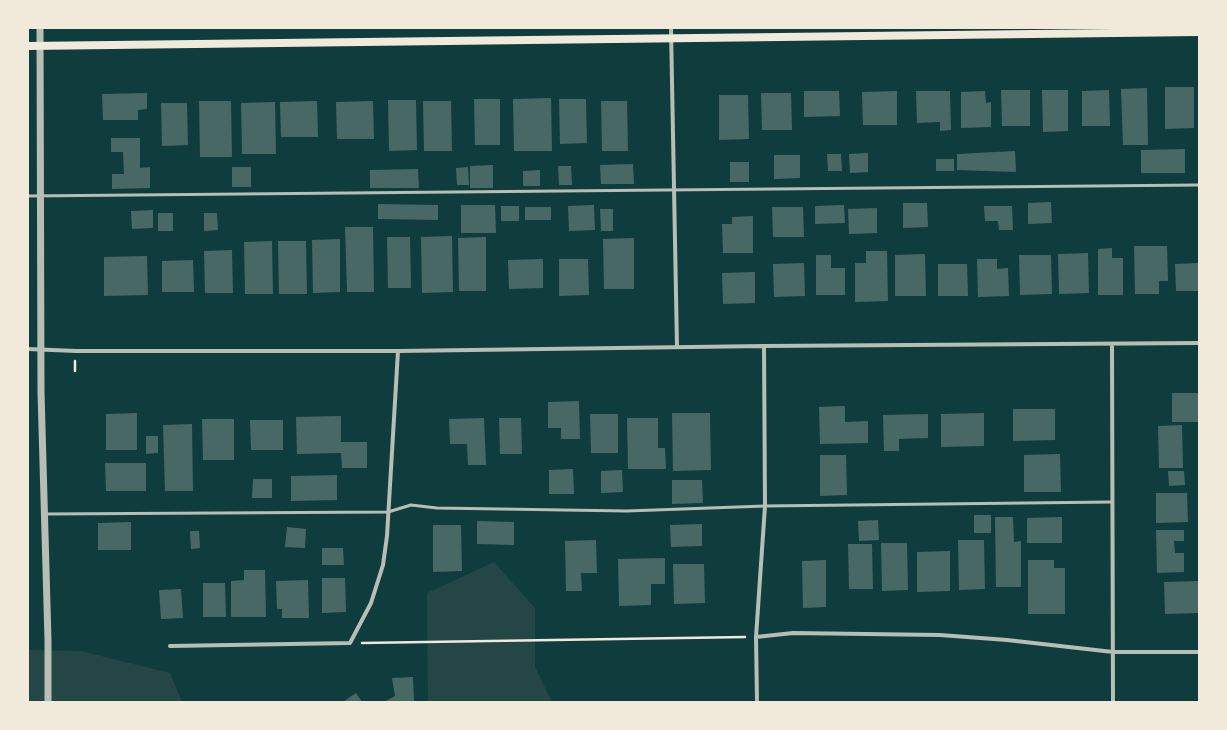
<!DOCTYPE html>
<html>
<head>
<meta charset="utf-8">
<style>
  body { margin:0 }
  #map { position:relative; width:1227px; height:730px; overflow:hidden; background:#0f3d3e; font-family:"Zilla Slab",serif }
  canvas { display:block }
  .frame { position:absolute; inset:0; border:29px solid #f1e9da; pointer-events:none }
</style>
</head>
<body>
<div id="map">
<canvas width="1227" height="730"></canvas>
<div class="frame"></div>
</div>
<script>
const context = document.querySelector('canvas').getContext('2d');
context.lineJoin = 'round';
function fill(path, color) {
  context.fillStyle = color;
  context.fill(path, 'evenodd');
}
function shape(rows) {
  const path = new Path2D();
  for (const r of rows) {
    path.moveTo(r[0], r[1]);
    for (let i = 2; i < r.length; i += 2) path.lineTo(r[i], r[i + 1]);
  }
  return path;
}
function trace(path, color, width, dash) {
  context.strokeStyle = color;
  context.lineWidth = width;
  context.lineCap = dash ? 'butt' : 'round';
  context.setLineDash(dash || []);
  context.stroke(path);
}
fill(shape([
  [494,562,535,608,535,667,552,702,428,702,427,593],
  [28,650,81,651,170,673,182,702,28,702]
]), '#244646');
fill(shape([
  [1165,87,1194,87,1194,128,1165,129],
  [1147,88,1148,145,1123,145,1121,89],
  [1001,90,1030,90,1030,126,1002,126],
  [1042,90,1068,90,1068,131,1043,132],
  [1109,90,1110,126,1082,126,1082,91],
  [804,91,839,91,840,116,804,117],
  [897,91,897,125,863,125,862,92],
  [916,91,950,91,951,130,940,131,940,122,917,123],
  [985,91,986,103,991,102,991,127,961,128,961,92],
  [147,93,147,109,138,110,138,120,103,120,102,94],
  [761,93,791,93,792,130,762,130],
  [719,95,748,95,749,139,719,140],
  [551,98,552,151,514,151,513,99],
  [474,99,500,99,500,145,475,145],
  [559,99,586,99,587,143,560,144],
  [388,100,416,100,417,150,389,151],
  [199,101,231,101,232,157,200,157],
  [317,101,318,137,281,137,280,102],
  [373,101,374,139,337,139,336,102],
  [423,101,451,101,452,151,424,151],
  [601,101,627,101,628,151,602,151],
  [275,102,276,154,242,154,241,103],
  [161,103,187,103,188,145,162,146],
  [111,138,140,138,140,168,150,167,150,188,112,189,112,174,124,174,123,152,111,152],
  [1185,149,1185,173,1141,173,1141,150],
  [1015,151,1016,172,957,170,957,154],
  [868,153,868,172,850,173,849,154],
  [827,154,841,154,842,171,828,171],
  [774,155,800,155,800,178,774,179],
  [936,159,954,159,954,171,936,171],
  [730,162,749,162,749,182,730,182],
  [633,164,634,184,601,184,600,165],
  [493,165,493,188,470,188,470,166],
  [558,166,571,166,572,185,559,185],
  [232,167,251,167,251,187,232,187],
  [468,167,469,185,457,185,456,168],
  [418,169,419,188,370,188,370,170],
  [540,170,540,186,523,186,523,171],
  [1051,202,1052,223,1028,224,1028,203],
  [903,203,927,203,928,227,903,228],
  [378,204,438,205,438,220,378,219],
  [461,205,495,205,496,233,461,233],
  [594,205,595,230,569,231,568,206],
  [844,205,845,223,815,224,815,206],
  [501,206,519,206,519,221,501,221],
  [984,206,1012,206,1013,230,999,230,998,221,985,221],
  [525,207,551,207,551,220,525,220],
  [772,207,803,207,804,237,773,237],
  [877,208,877,233,849,234,848,209],
  [600,209,613,209,613,231,601,231],
  [153,210,153,228,132,229,131,211],
  [158,213,173,213,173,231,158,231],
  [204,213,217,213,218,230,204,231],
  [753,216,753,253,723,253,722,224,732,224,732,217],
  [345,227,373,227,374,292,347,292],
  [452,236,453,292,422,293,421,237],
  [387,237,410,237,411,288,388,288],
  [486,237,486,291,459,291,458,238],
  [634,238,634,289,604,289,603,239],
  [340,239,340,292,313,293,312,240],
  [272,241,273,294,245,294,244,242],
  [278,241,306,241,307,294,279,294],
  [1134,246,1167,246,1168,281,1159,281,1159,294,1135,294],
  [1112,248,1112,258,1123,258,1123,295,1098,295,1098,249],
  [232,250,233,293,205,293,204,251],
  [866,251,887,251,888,301,855,302,855,263,866,263],
  [1088,253,1089,293,1059,294,1058,254],
  [925,254,926,296,895,296,895,255],
  [816,255,831,255,831,268,845,268,845,295,816,295],
  [1019,255,1051,255,1052,294,1020,295],
  [147,256,148,295,104,296,104,257],
  [543,259,543,288,509,289,508,260],
  [559,259,588,259,589,295,559,296],
  [977,259,997,259,997,269,1008,268,1009,296,978,297],
  [193,260,194,292,162,292,162,261],
  [804,263,805,296,774,297,773,264],
  [1199,263,1199,291,1176,291,1175,264],
  [938,264,967,264,968,296,938,296],
  [755,272,755,303,723,304,722,273],
  [1172,393,1199,393,1199,422,1172,422],
  [579,401,580,439,561,439,561,428,548,428,548,402],
  [845,406,845,422,868,421,868,443,820,444,819,407],
  [1013,409,1055,409,1055,440,1013,441],
  [137,413,137,450,106,450,106,414],
  [672,413,710,413,711,470,673,471],
  [984,413,984,446,941,447,941,414],
  [590,414,618,414,618,453,591,453],
  [928,414,928,438,899,439,899,451,884,451,883,415],
  [341,416,341,442,367,442,367,468,342,468,341,453,297,454,296,417],
  [484,418,486,465,468,465,467,444,450,444,449,419],
  [499,418,521,418,522,454,500,454],
  [627,418,658,418,658,448,665,448,666,469,628,469],
  [202,419,234,419,234,460,203,460],
  [250,420,283,420,283,450,251,450],
  [192,424,193,491,165,491,163,425],
  [1182,425,1183,468,1159,468,1158,426],
  [146,436,158,436,158,453,146,454],
  [1060,454,1061,492,1024,492,1024,455],
  [820,455,846,455,847,495,820,496],
  [105,463,146,463,146,491,106,491],
  [573,469,574,494,549,494,549,470],
  [622,470,623,492,601,493,601,471],
  [1168,471,1184,471,1185,485,1169,486],
  [337,475,337,500,291,501,291,476],
  [253,479,272,479,272,498,252,498],
  [672,480,702,480,703,503,672,504],
  [1156,493,1187,493,1188,522,1156,523],
  [974,515,991,515,991,533,974,533],
  [995,517,1013,517,1014,542,1021,541,1021,587,996,587],
  [1062,517,1062,543,1027,543,1027,518],
  [878,520,879,540,859,541,858,521],
  [477,521,514,522,514,545,477,544],
  [131,522,131,550,98,550,98,523],
  [702,524,702,546,671,547,670,525],
  [433,525,461,525,462,571,433,572],
  [287,527,306,529,305,548,285,547],
  [1156,530,1184,530,1184,541,1174,541,1175,553,1184,553,1184,572,1157,573],
  [190,531,199,531,200,548,191,549],
  [596,540,597,573,581,573,582,591,566,591,565,541],
  [958,540,984,540,985,589,959,590],
  [881,543,907,543,908,590,882,591],
  [848,544,872,544,873,589,849,589],
  [322,548,343,548,344,565,322,565],
  [950,551,950,591,917,592,917,552],
  [665,558,665,584,651,584,651,605,619,606,618,559],
  [826,560,826,607,803,608,802,561],
  [1028,560,1054,560,1054,568,1065,568,1065,614,1028,614],
  [673,564,704,564,705,603,674,604],
  [244,570,265,570,266,617,231,617,231,581,244,580],
  [322,578,345,578,346,612,322,613],
  [308,580,309,618,282,618,282,609,277,609,276,581],
  [1199,581,1199,613,1165,614,1164,582],
  [203,583,225,583,226,617,203,617],
  [181,589,183,618,161,619,159,590],
  [413,677,414,702,384,702,395,696,392,678],
  [356,693,362,702,343,702]
]), '#486865');
trace(shape([
  [75,371,75,361],
  [362,643,745,637]
]), '#f1e9da', 2.5);
trace(shape([
  [28,196,1199,185],
  [45,514,388,512,411,505,437,508,627,511,765,506,1112,502]
]), '#b8beb3', 3);
trace(shape([
  [671,28,677,347],
  [1112,344,1113,702],
  [28,349,76,351,398,351,764,346,1199,343],
  [756,637,793,633,940,635,1007,640,1113,652,1199,652],
  [170,646,350,643,371,603,383,565,387,536,398,351],
  [757,702,756,637,765,506,764,346]
]), '#b8beb3', 4);
trace(shape([
  [40,28,41,392,48,640,48,702]
]), '#b8beb3', 7);
trace(shape([
  [28,46,1199,32]
]), '#f1e9da', 8);
</script>
</body>
</html>
